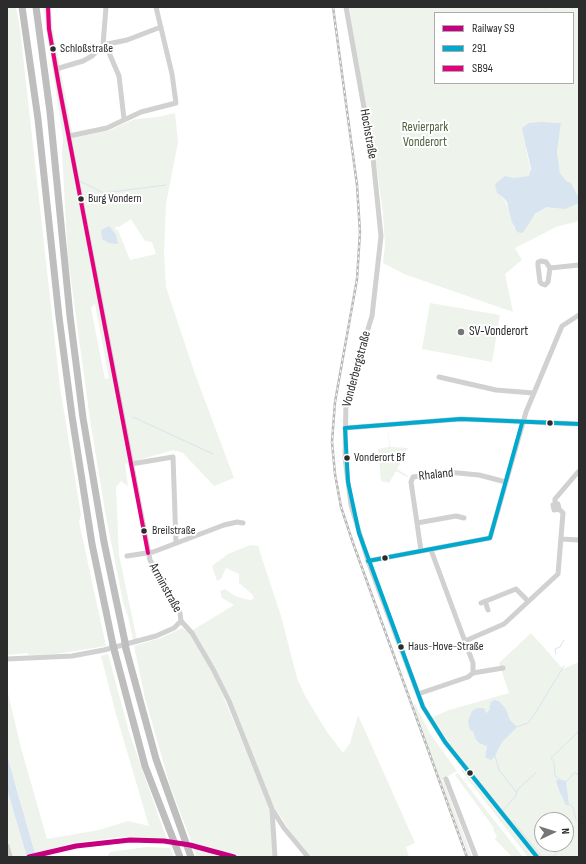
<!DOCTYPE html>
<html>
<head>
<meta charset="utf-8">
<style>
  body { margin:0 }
  #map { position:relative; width:586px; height:864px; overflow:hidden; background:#fff; font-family:"Sofia Sans Condensed",sans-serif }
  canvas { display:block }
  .frame { position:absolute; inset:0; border:8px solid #2c2c2c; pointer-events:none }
  .legend { position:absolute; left:434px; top:12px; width:140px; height:72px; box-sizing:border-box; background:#fff; border:1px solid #ababab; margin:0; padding:5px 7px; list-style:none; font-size:12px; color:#2c2c2c }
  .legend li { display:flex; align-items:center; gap:8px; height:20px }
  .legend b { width:20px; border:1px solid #ababab }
  .north { position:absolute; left:534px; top:812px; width:40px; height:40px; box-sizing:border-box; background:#fff; border:1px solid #ababab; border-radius:50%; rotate:86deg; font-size:11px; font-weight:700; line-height:16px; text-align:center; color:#2c2c2c }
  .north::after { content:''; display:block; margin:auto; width:14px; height:18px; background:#767676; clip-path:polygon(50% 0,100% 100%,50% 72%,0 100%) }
</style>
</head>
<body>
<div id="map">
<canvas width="586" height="864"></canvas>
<div class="frame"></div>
<ul class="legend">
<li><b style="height:5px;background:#c7007f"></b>Railway S9</li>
<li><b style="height:5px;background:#00a9ce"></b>291</li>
<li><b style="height:5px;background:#e5007d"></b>SB94</li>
</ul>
<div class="north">N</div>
</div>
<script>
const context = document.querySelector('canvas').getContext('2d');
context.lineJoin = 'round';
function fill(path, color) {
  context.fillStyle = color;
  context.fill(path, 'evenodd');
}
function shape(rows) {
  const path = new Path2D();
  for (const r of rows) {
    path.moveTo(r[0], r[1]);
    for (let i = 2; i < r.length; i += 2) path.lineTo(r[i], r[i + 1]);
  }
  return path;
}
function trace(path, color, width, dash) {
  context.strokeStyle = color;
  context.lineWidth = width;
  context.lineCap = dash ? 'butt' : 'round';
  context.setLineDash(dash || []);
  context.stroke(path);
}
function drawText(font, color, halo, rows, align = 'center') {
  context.font = font + ' "Sofia Sans Condensed",sans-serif';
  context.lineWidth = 4;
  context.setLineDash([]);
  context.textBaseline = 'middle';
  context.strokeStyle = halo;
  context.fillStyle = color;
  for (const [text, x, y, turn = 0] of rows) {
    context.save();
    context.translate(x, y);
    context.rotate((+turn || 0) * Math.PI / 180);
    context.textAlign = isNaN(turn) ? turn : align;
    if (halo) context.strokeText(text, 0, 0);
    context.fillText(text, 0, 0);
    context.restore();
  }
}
fill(shape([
  [7,7,16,7,20,29,60,387,81,515,79,522,106,646,56,654,29,655,27,653,7,655],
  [43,7,51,7,53,29,73,137,108,131,135,119,158,117,175,113,178,142,166,204,164,253,166,287,195,374,234,478,214,486,183,453,173,450,125,464,128,486,121,481,116,487,119,555,137,640,133,640,128,616,123,602,105,511,90,419,68,258,62,152,63,139],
  [131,219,145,241,152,242,156,254,130,260,118,230,116,230,115,228,117,226,119,227],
  [95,304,109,378,105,379,91,308],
  [348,7,579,7,579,202,571,183,566,181,560,173,557,152,561,123,543,122,526,149,531,173,529,176,524,177,514,178,505,176,503,197,511,213,514,228,547,207,579,202,579,221,556,227,515,248,522,260,505,274,513,312,404,274,383,263,385,246,383,214,377,168],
  [435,13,573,13,573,83,435,83],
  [430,303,500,315,492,362,422,349],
  [388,428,390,447,408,448,397,469,408,476,407,477,396,471,389,483,381,481,378,449,389,447],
  [250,545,258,546,281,616,297,678,304,694,327,732,343,753,350,743,358,715,415,843,406,847,409,857,311,857,290,831,273,805,215,667,193,630,234,605,222,598,220,591,225,589,235,596,249,600,254,599,252,594,239,583,239,574,226,568,221,579,217,581,212,566,228,554],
  [182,628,189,632,216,679,270,809,273,857,242,857,192,843,170,786,145,698,134,646,161,638],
  [531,633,563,669,579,662,579,857,539,857,447,740,433,717,449,710,509,693,499,663],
  [499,701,506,709,510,720,498,751,485,757,487,746,475,738,473,731,492,705],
  [542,820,566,820,566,844,542,844],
  [108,654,129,732,167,840,120,837,74,843,50,849,52,857,36,857,7,754,7,689,21,748,47,839,99,830,128,821,149,826,116,714,101,656],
  [415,704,429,732,457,771,443,779,472,857,469,857,427,745,412,706],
  [462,769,508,825,533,857,528,857,461,770],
  [458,773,483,806,523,857,512,857,495,839,497,836,493,830,494,828,455,775],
  [7,789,27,857,7,857],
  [146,847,170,848,174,857,107,857,110,852],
  [193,847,196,848,225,857,197,857]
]), '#eef3eb');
fill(shape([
  [543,122,561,123,557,152,560,173,566,181,571,183,579,199,579,203,565,209,547,207,535,214,524,231,522,233,517,232,512,222,507,202,503,197,497,193,495,184,505,176,514,178,529,176,531,169,522,128,529,123],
  [109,226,116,235,118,244,109,243,102,239,101,230],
  [494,700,499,701,506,709,510,720,517,727,502,742,495,756,491,760,485,757,487,746,479,743,475,738,473,731,470,730,468,721,472,711,477,708,484,708,486,713,489,710,491,702],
  [7,754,16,787,36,857,27,857,7,789],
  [559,779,566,781,569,805,566,805,559,790,556,781]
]), '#d8e4ef');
trace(shape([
  [538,7,546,8],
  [80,181,104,193,166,185],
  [133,417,213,454],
  [556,654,555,649,560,647,564,640],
  [517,727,528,723,536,712,564,666],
  [495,756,499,770,517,793],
  [559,779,555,776,554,762,551,758,579,731],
  [566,782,575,772,579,776],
  [569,804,573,807,576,820],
  [503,810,515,797,518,789,536,773],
  [513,821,542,857],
  [552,857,569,842,572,837,574,827]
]), '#d8e4ef', 1);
trace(shape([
  [48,7,49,29,59,86,150,560,180,613,181,621,192,633,213,669,229,701,272,809,284,828,308,857],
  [346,7,373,158,381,236,372,316,346,400,345,458,351,505,368,561,423,707,445,742,537,857],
  [103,45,107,48,119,76,124,119],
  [103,45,106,7],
  [56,69,83,61,92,56,103,45,127,40,161,27],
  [69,136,107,128,141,112,176,103,172,74,156,7],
  [541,261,546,262,550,268,548,282,545,285,542,284,540,282,538,266,538,262,541,261],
  [550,268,579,265],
  [439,377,496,390,533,393],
  [345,428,461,419,579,424],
  [131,464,173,457,176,543],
  [555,504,555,499,578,472],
  [417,523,411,482,413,477,447,472,479,475,506,482],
  [561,539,579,540],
  [431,550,473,663,473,673],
  [421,551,417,523,456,516,464,518],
  [127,556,153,552,224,525,237,522,243,523],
  [368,561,490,538,526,412,562,326,579,315],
  [485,601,488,610],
  [481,603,516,589,528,601],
  [465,641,504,624,558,574,563,513,559,509,558,504,553,505,554,510,559,509],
  [7,659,72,656,104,650,156,636,174,628,181,621],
  [418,694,468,677,473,673,503,668],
  [446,779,476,857],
  [272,810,275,857],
  [7,846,10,857]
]), '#d1d1d1', 5);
trace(shape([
  [22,7,38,119,59,317,72,416,92,544,113,645],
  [36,7,50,112,70,316,83,418,104,542,125,642],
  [126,649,156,759,191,857],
  [115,653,145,766,180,857]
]), '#bebebe', 7);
const rail = shape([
  [333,7,357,185,360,232,357,279,335,402,332,442,335,474,341,507,353,543,467,857]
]);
trace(rail, '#b8b8b8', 2.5);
trace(rail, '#fff', 1, [3]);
trace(shape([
  [125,642,126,649],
  [113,645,115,653]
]), '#bebebe', 7);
trace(shape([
  [368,561,490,538,522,423],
  [537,857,445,742,423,707,359,533,348,482,345,428,461,419,579,424]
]), '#00a9ce', 4);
trace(shape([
  [48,7,49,29,59,86,148,553]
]), '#e5007d', 4);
trace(shape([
  [29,857,76,846,130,840,164,841,190,845,234,857]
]), '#c7007f', 5);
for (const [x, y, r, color] of [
  [53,49,3.5,"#2c2c2c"],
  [81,199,3.5,"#2c2c2c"],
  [461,332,4,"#767676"],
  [550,423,3.5,"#2c2c2c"],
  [347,458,3.5,"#2c2c2c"],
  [144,531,3.5,"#2c2c2c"],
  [385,558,3.5,"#2c2c2c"],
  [401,647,3.5,"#2c2c2c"],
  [470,773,3.5,"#2c2c2c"]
]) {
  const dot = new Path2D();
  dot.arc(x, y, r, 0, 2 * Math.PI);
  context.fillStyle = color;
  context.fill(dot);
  trace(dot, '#fff', 1.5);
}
drawText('12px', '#2c2c2c', '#fff', [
  ["Schloßstraße",60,49],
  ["Burg Vondern",88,199],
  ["Vonderort Bf",354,458],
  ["Breilstraße",152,531],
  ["Haus-Hove-Straße",408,647]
], 'left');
drawText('13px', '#4d643d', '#fff', [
  ["Revierpark",425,128],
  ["Vonderort",425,143]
]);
drawText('13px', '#2c2c2c', '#fff', [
  ["Hochstraße",368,134,80],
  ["Vonderbergstraße",357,369,-75],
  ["Rhaland",436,475,-6],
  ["Arminstraße",165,588,61]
]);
drawText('13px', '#2c2c2c', '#fff', [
  ["SV-Vonderort",469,332]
], 'left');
</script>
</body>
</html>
